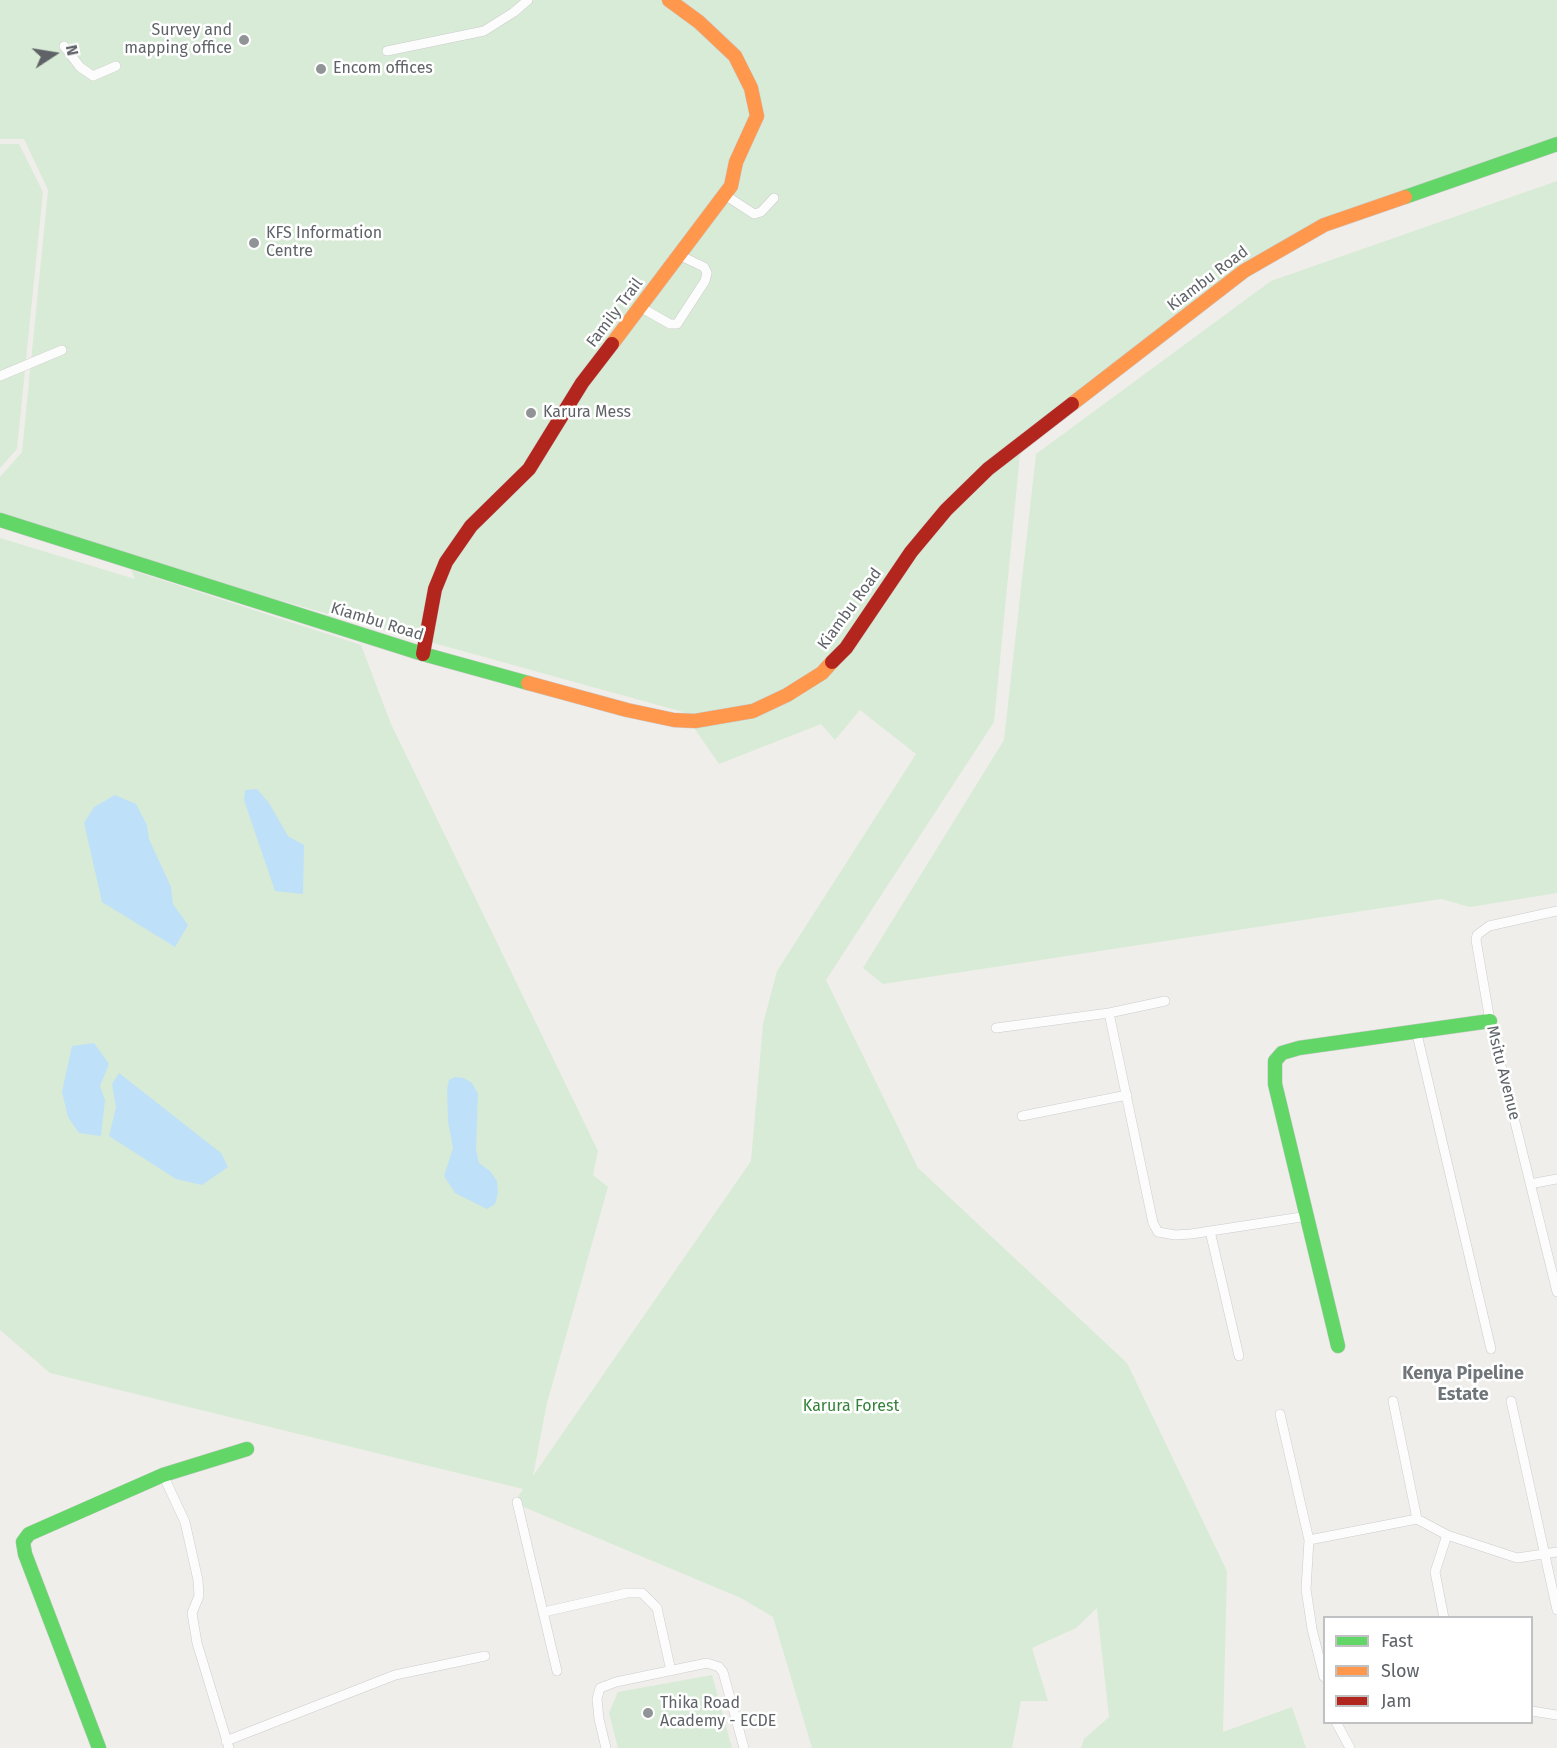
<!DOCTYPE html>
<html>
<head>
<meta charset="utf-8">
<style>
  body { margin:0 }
  #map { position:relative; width:1557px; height:1748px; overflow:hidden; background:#efeeea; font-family:"Fira Sans",sans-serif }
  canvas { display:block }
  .legend { position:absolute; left:1323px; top:1616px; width:210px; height:108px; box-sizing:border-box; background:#fff; border:2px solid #bfc1c3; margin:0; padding:8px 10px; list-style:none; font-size:18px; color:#5f6368 }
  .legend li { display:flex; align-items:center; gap:12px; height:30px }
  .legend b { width:30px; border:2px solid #bfc1c3 }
  .north { position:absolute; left:24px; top:24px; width:60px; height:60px; -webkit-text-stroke:4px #fff; paint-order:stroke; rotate:78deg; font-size:16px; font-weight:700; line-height:24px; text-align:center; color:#5f6368 }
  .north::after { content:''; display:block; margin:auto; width:21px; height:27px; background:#5f6368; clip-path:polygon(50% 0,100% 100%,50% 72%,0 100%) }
</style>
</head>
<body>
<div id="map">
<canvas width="1557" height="1748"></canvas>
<ul class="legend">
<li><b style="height:8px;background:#63d668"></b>Fast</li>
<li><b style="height:8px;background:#ff974d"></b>Slow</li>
<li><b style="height:8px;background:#b3261e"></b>Jam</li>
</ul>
<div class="north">N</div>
</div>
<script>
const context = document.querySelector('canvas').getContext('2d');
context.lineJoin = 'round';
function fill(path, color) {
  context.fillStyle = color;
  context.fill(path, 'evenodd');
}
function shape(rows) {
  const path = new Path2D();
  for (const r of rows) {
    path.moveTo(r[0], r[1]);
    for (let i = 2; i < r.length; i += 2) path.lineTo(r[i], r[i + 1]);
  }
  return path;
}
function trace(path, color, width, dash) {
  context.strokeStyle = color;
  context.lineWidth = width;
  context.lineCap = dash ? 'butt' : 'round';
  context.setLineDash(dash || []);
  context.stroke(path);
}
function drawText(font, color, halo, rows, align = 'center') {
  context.font = font + ' "Fira Sans",sans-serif';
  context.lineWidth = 5;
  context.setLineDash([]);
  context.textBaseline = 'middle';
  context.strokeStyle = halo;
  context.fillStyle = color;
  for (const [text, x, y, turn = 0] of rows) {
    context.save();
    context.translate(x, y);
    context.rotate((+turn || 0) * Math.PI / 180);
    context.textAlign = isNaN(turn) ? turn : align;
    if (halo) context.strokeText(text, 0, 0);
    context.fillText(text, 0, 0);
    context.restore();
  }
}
fill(shape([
  [0,0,1557,0,1557,148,1258,256,1022,433,994,722,826,980,918,1168,1127,1363,1227,1571,1223,1732,1292,1707,1306,1748,1081,1748,1084,1739,1109,1717,1097,1608,1076,1628,1032,1648,1048,1701,1021,1701,1012,1748,812,1748,773,1617,741,1598,514,1503,523,1489,50,1373,0,1330,0,538,135,579,131,570,361,645,391,724,598,1151,593,1175,608,1187,547,1403,533,1476,751,1161,763,1024,777,971,916,754,860,710,835,740,821,724,719,764,683,712,0,523,0,477,22,452,48,190,24,139,0,139],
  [0,144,19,144,43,192,17,449,0,468],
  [1557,181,1557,893,1470,907,1441,899,883,984,863,968,1004,740,1036,454,1271,281],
  [712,1675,732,1748,618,1748,609,1713,618,1692]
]), '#d8ebd6');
fill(shape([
  [257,789,269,803,288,836,304,845,303,894,275,891,244,800,245,790],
  [115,795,136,804,147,825,149,839,171,887,173,904,188,925,175,947,102,902,84,823,94,807],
  [94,1043,109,1064,100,1086,105,1100,101,1136,79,1133,68,1117,62,1092,72,1046],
  [119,1073,221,1153,228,1167,202,1185,176,1179,109,1136,116,1107,112,1084],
  [455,1077,464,1078,472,1083,478,1094,476,1149,479,1163,490,1171,497,1181,498,1193,495,1204,487,1209,455,1193,444,1176,453,1148,448,1121,447,1089,449,1080]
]), '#bfe0f9');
const street = shape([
  [64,46,80,67,93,76,116,66],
  [387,51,484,31,514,12,528,0],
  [725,195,754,214,761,212,774,198],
  [640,307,670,324,677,324,705,281,707,273,704,267,679,255],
  [0,376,62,350],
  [1557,911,1489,926,1477,935,1476,940,1490,1021,1557,1292],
  [1109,1013,1153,1223,1158,1232,1175,1235,1191,1234,1308,1216],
  [996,1028,1109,1013,1165,1001],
  [1416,1030,1491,1349],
  [1022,1116,1127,1095],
  [1530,1184,1557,1179],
  [1210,1231,1239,1356],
  [1393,1401,1417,1519],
  [1511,1401,1557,1610],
  [1280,1414,1309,1540,1306,1589,1312,1629,1324,1677],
  [163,1475,185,1522,198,1580,199,1596,192,1613,197,1643,229,1748],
  [517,1502,557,1671],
  [1309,1540,1417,1519,1447,1535,1517,1558,1557,1552],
  [544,1612,627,1593,642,1593,657,1608,671,1671],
  [1444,1618,1435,1572,1447,1535],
  [1532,1711,1557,1715],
  [1336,1722,1350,1748],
  [226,1741,395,1675,485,1656],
  [606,1748,599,1719,597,1699,600,1688,616,1682,707,1663,719,1667,723,1672,744,1748]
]);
const fast = shape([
  [1405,197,1557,144],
  [0,520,423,654,528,683],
  [1338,1346,1275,1084,1275,1061,1282,1053,1299,1048,1490,1021],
  [99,1748,25,1554,23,1542,29,1534,163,1475,247,1449]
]);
const slow = shape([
  [612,344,731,186,736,162,757,116,751,88,735,56,699,22,669,0],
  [1072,404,1244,271,1324,225,1405,197],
  [528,683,627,710,674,720,695,721,753,711,787,695,822,673,832,662]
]);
const jam = shape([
  [423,654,435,589,446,562,471,526,529,469,582,383,612,344],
  [832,662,846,648,911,552,946,510,988,469,1072,404]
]);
trace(street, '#cbcccc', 10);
trace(fast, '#cacacb', 15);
trace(slow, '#cacacb', 15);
trace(jam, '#cacacb', 15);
trace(street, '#fdfcfc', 9);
trace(fast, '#63d668', 14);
trace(slow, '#ff974d', 14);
trace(jam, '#b3261e', 14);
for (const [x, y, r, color] of [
  [244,40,6,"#919496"],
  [321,69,6,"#919496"],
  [254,243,6,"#919496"],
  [531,413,6,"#919496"],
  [648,1713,6,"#919496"]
]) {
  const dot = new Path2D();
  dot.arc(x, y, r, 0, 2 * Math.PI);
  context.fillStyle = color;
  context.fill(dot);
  trace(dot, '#fff', 2);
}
drawText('16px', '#5f6368', '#fff', [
  ["Survey and",232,31,"right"],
  ["mapping office",232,49,"right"],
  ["Encom offices",333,69],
  ["KFS Information",266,234],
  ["Centre",266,252],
  ["Karura Mess",543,413],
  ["Thika Road",660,1704],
  ["Academy - ECDE",660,1722]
], 'left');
drawText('16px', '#5f6368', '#fff', [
  ["Kiambu Road",1208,279,-37],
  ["Family Trail",615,313,-53],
  ["Kiambu Road",850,609,-54],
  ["Kiambu Road",377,622,17],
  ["Msitu Avenue",1503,1073,76]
]);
drawText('16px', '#348238', '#fff', [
  ["Karura Forest",851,1407]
]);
drawText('bold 18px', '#70757a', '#fff', [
  ["Kenya Pipeline",1463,1374],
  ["Estate",1463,1395]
]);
</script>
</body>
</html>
